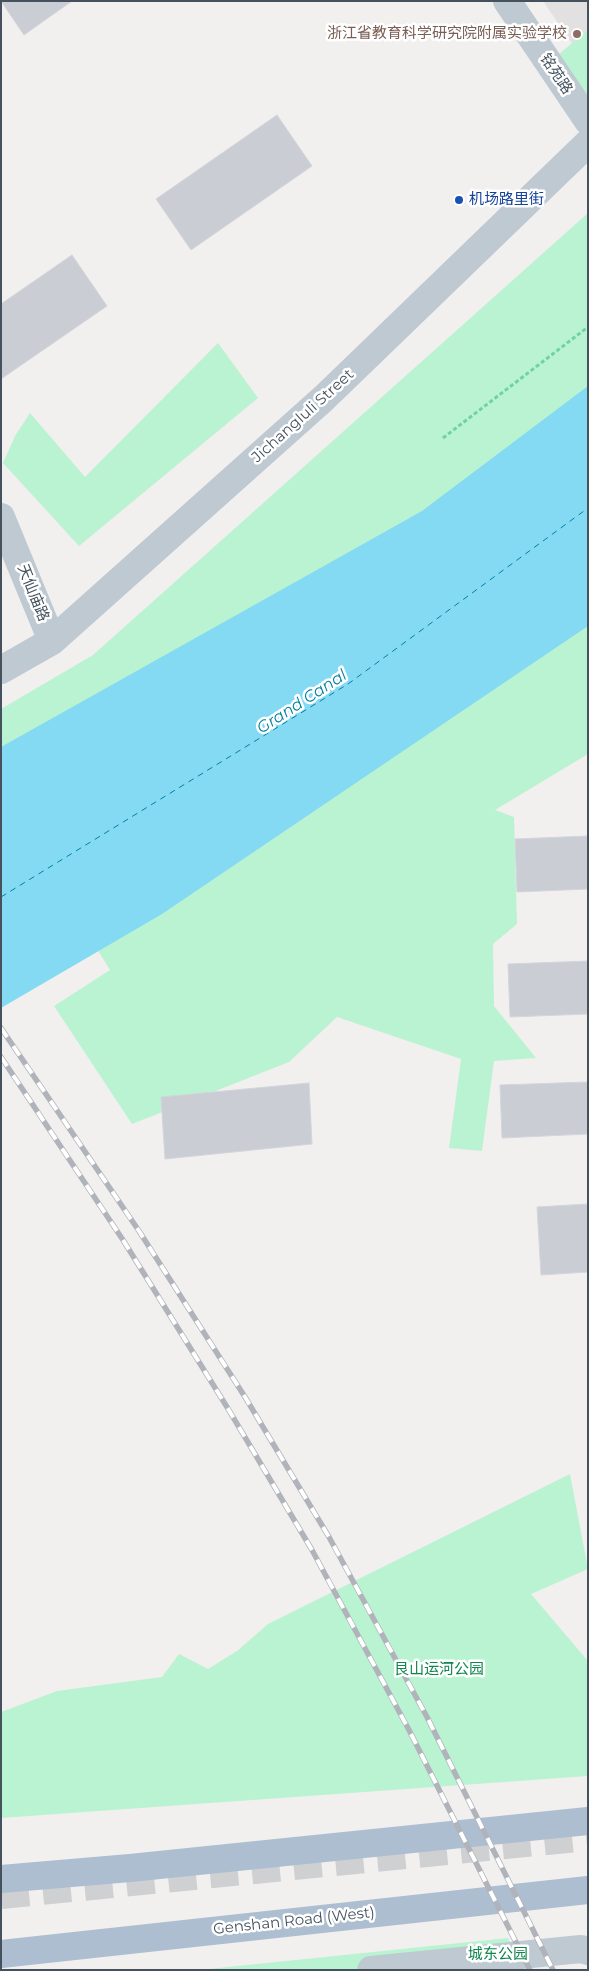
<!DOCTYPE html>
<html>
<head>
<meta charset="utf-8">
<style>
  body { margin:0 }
  #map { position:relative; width:589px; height:1971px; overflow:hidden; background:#f2efef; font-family:Montserrat,sans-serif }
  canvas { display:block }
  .frame { position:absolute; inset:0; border:2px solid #45525e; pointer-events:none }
</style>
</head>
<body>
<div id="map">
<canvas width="589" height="1971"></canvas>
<div class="frame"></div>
</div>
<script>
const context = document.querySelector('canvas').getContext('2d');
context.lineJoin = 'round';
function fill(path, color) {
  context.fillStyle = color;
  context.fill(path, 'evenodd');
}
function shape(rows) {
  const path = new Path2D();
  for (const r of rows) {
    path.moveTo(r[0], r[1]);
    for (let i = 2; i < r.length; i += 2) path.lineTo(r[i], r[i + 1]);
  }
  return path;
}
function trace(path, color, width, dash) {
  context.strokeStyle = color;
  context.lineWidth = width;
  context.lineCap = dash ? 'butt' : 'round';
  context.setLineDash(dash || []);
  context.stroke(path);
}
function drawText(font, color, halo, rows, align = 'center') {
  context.font = font + ' Montserrat,"Noto Sans SC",sans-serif';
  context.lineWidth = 5;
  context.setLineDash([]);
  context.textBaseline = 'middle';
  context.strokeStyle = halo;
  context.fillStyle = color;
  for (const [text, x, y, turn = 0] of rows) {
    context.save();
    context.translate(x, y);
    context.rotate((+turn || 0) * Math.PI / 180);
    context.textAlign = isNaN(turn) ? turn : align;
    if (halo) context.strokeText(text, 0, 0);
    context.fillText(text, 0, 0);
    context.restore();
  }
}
fill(shape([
  [543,1,588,1,588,67]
]), '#e3e0e1');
fill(shape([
  [588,30,588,98,554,58],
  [588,213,588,754,495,810,514,817,517,924,493,944,494,1006,536,1058,494,1061,482,1151,449,1148,461,1059,337,1017,289,1062,132,1124,54,1006,110,970,1,793,1,709,93,655],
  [218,343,258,398,79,546,3,463,15,436,30,413,85,477],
  [570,1474,588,1569,531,1594,588,1661,588,1776,1,1818,1,1712,57,1691,162,1677,179,1654,208,1669,237,1651,268,1624],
  [508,1938,521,1970,199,1970]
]), '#baf3d1');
fill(shape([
  [588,386,588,626,162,914,1,1008,1,747,422,511]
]), '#84d9f3');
trace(shape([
  [1,897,348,684,588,508]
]), '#0380a5', 1, [6, 5]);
const building = shape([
  [1,1,72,1,24,35,1,1],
  [277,115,312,166,191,250,156,199,277,115],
  [72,255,107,306,1,379,1,304,72,255],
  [588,836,588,889,517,892,515,839,588,836],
  [588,961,588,1014,510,1017,508,964,588,961],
  [588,1082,588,1134,502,1138,500,1085,588,1082],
  [309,1083,312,1144,165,1159,161,1097,309,1083],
  [588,1204,588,1272,541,1275,537,1207,588,1204]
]);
fill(building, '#caced4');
trace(building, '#d2d5db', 1);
trace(shape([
  [1,1895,588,1837]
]), '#cfd0d2', 28, [28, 14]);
trace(shape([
  [443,438,588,327]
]), '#6fd3a4', 3, [4, 2.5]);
trace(shape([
  [507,1,588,121],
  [1,517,52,641],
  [1,670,52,641,324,398,588,143],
  [371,1970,581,1949,588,1951]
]), '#bec9d2', 28);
trace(shape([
  [1,1879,130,1868,588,1821],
  [1,1954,588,1890]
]), '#acbed0', 28);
const rail = shape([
  [1,1028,139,1231,245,1397,329,1537,427,1717,553,1970],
  [1,1057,123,1240,227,1407,312,1550,409,1730,530,1970]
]);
trace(rail, '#b0b4ba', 5.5);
trace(rail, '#fff', 4, [11]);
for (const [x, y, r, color] of [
  [577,34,5,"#8d6e63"],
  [459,200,5,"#1a4fb4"]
]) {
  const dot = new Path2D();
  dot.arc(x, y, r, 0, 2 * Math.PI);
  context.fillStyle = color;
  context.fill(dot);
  trace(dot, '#fff', 2);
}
drawText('15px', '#785e54', '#fff', [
  ["浙江省教育科学研究院附属实验学校",567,34]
], 'right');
drawText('15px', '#45525e', '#fff', [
  ["铭苑路",556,74,56],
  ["Jichangluli Street",303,416,-42],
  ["天仙庙路",33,593,68],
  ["Genshan Road (West)",294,1921,-6]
]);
drawText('15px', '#164399', '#fff', [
  ["机场路里街",469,200]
], 'left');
drawText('15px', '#10864d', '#fff', [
  ["艮山运河公园",439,1670],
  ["城东公园",498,1955]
]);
drawText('italic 16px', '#0380a5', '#fff', [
  ["Grand Canal",302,702,-33]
]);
</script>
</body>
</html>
